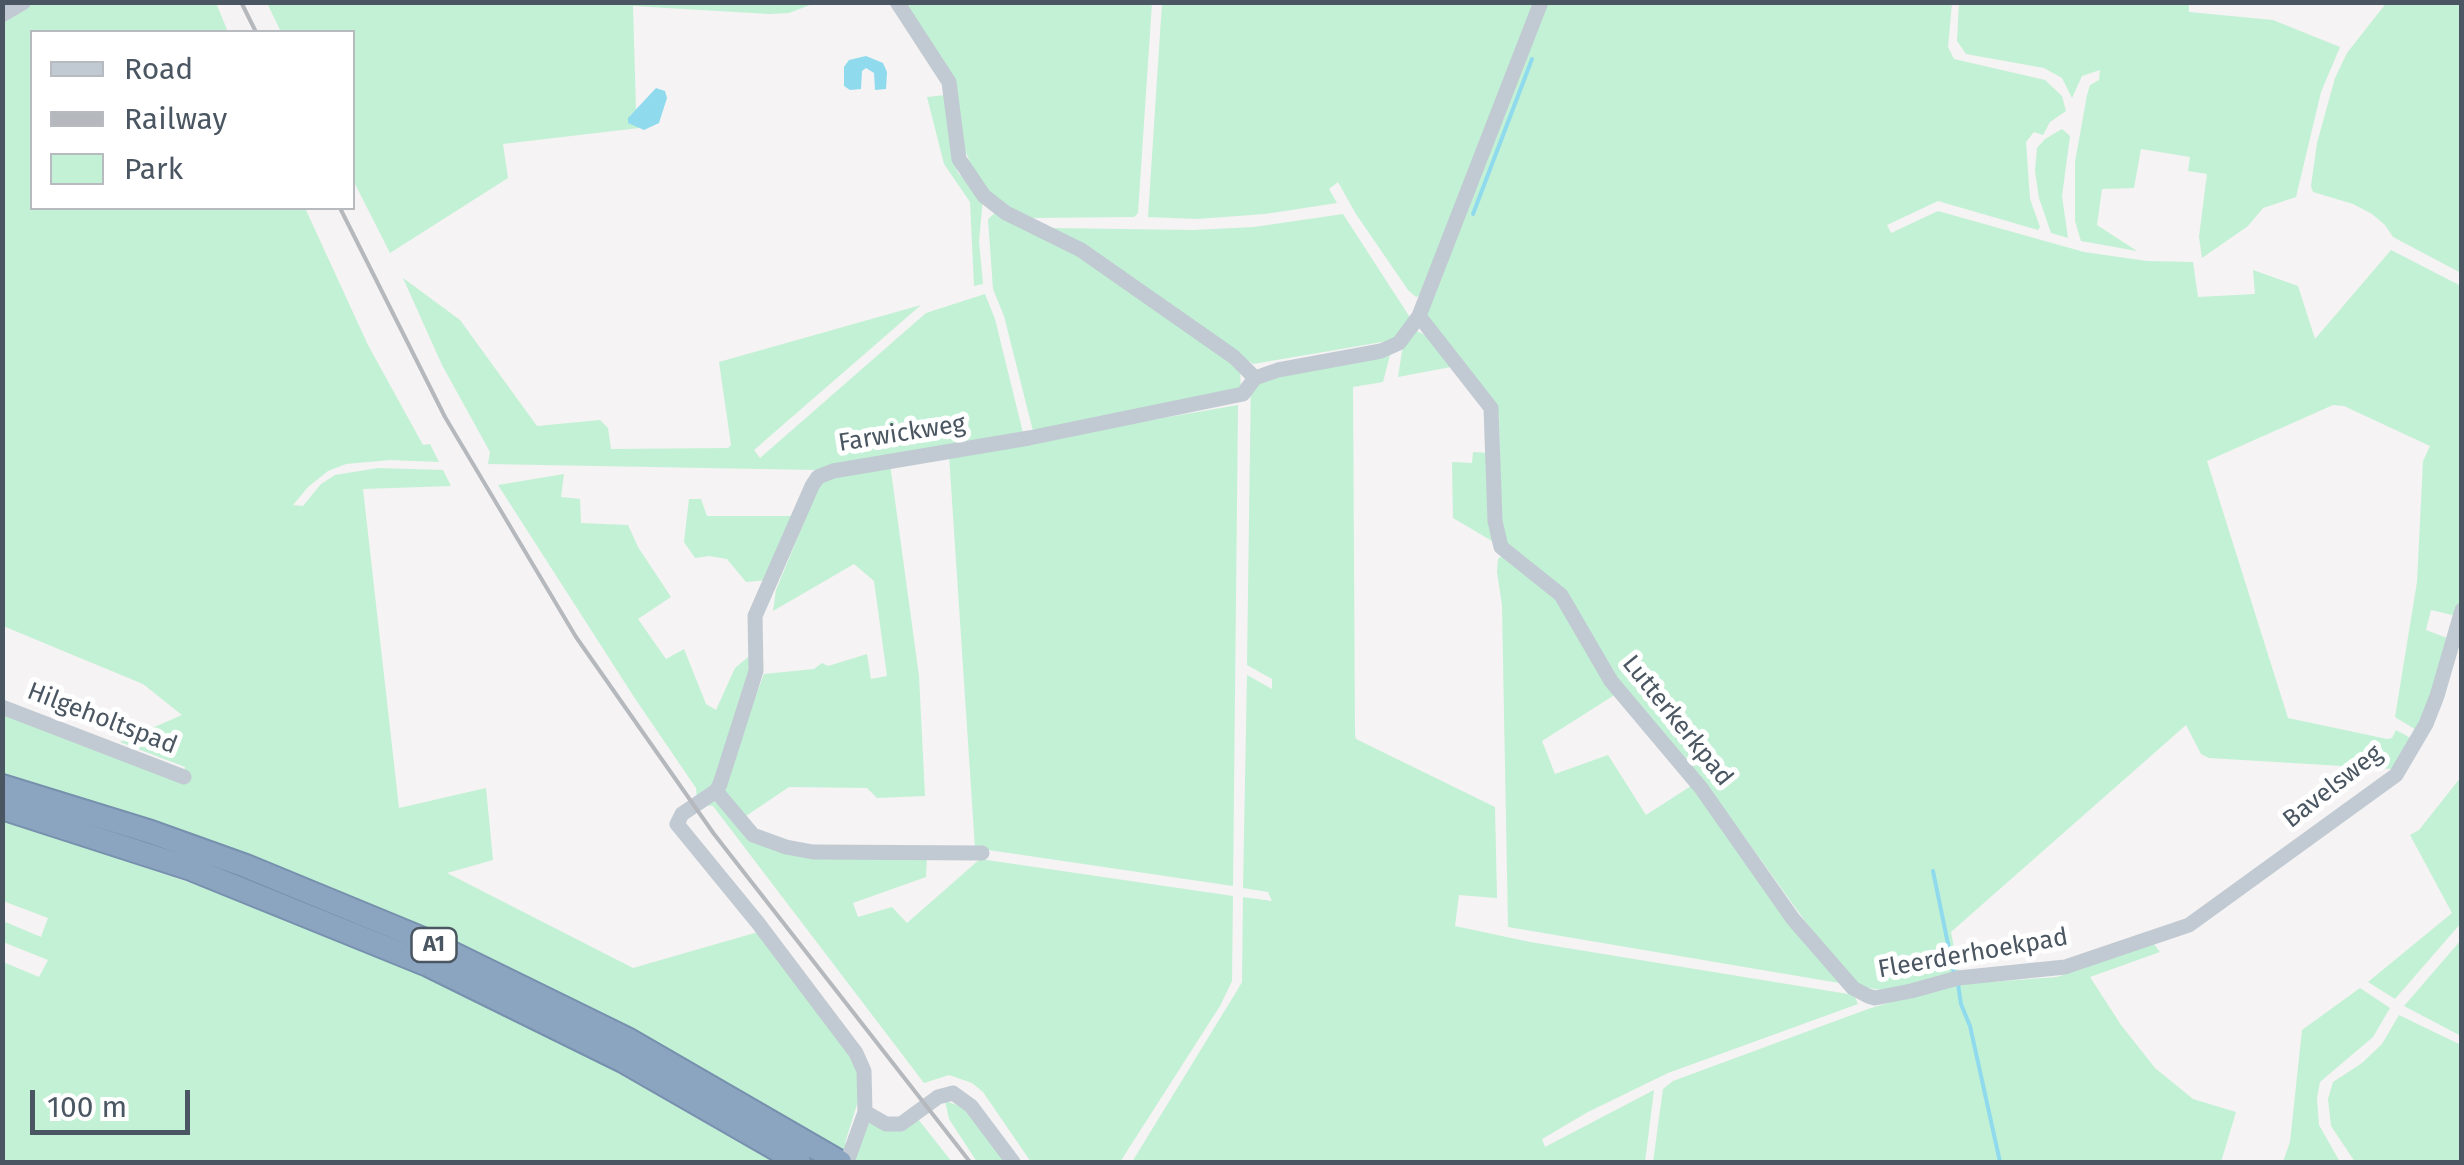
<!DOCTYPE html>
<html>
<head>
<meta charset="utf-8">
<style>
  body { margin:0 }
  #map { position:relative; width:2464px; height:1165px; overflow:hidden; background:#f5f3f3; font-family:"Fira Sans",sans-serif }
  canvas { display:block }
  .frame { position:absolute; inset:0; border:5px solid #4a5661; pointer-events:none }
  .legend { position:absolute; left:30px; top:30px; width:325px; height:180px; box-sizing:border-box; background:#fff; border:2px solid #b7bbc0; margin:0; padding:12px 18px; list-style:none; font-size:30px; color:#4a5661 }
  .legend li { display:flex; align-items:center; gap:20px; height:50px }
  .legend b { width:50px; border:2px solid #b7bbc0 }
  .scale { position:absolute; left:30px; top:1090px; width:160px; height:45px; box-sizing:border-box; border:5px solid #4a5661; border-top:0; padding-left:12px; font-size:30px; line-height:35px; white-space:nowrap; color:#4a5661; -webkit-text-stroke:8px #fff; paint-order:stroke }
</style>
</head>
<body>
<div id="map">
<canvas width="2464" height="1165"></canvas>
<div class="frame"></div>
<ul class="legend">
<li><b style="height:12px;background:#c1cad2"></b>Road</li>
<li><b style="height:12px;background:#b5b8bd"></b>Railway</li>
<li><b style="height:28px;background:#c3f1d5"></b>Park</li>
</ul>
<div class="scale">100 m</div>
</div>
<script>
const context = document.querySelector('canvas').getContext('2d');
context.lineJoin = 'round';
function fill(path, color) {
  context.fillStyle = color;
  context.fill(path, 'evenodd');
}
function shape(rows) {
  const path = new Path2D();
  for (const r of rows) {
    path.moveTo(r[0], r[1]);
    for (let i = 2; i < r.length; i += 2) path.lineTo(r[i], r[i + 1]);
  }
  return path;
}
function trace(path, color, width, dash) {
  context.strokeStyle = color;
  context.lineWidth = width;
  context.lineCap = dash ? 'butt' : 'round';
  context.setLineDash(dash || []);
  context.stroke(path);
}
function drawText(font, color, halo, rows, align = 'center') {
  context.font = font + ' "Fira Sans",sans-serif';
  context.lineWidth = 10;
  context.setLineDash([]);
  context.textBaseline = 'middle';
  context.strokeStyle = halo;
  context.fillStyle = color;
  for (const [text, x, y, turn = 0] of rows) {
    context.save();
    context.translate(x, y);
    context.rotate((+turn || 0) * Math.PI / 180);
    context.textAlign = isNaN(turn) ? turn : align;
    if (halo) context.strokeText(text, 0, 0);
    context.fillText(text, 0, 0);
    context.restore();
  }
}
fill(shape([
  [2387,2,2461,3,2461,273,2393,237,2385,225,2372,214,2353,204,2313,192,2311,186,2317,143,2335,78,2347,53],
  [35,3,216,3,228,32,32,32,32,208,305,208,368,345,423,445,430,444,439,462,390,460,346,464,328,471,308,487,293,505,303,506,321,484,335,475,378,468,443,470,451,486,363,489,399,808,486,788,493,860,447,873,633,968,758,932,837,1035,861,1073,859,1098,845,1143,859,1150,867,1124,918,1119,952,1162,856,1162,596,1014,3,778,3,715,182,779,185,767,120,742,182,715,143,684,3,626,2,21],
  [267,3,815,3,789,13,769,14,633,6,636,111,630,115,639,128,503,144,508,178,390,253,353,180,352,32,281,32],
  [902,3,1152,3,1138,213,1134,217,1029,218,999,204,974,172,961,140,954,97],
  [1162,3,1537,3,1424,294,1416,297,1408,290,1356,214,1338,182,1329,189,1337,203,1265,214,1196,219,1148,217],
  [1547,3,1952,3,1948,47,1954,59,2045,80,2062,96,2066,111,2050,122,2043,135,2034,132,2026,142,2030,199,2040,227,2038,230,1938,201,1887,225,1891,233,1938,211,2084,252,2147,261,2193,262,2198,297,2255,294,2253,270,2298,286,2315,339,2391,250,2461,286,2461,598,2456,616,2431,610,2426,630,2447,638,2421,733,2395,717,2417,582,2423,461,2430,446,2344,406,2333,405,2207,461,2288,718,2387,739,2392,738,2396,730,2416,741,2392,769,2209,758,2201,754,2186,725,1951,932,1959,974,1895,992,1861,987,1810,928,1707,785,1612,672,1582,619,1510,550,1501,537,1499,415,1494,400,1424,317],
  [2189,3,2189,12,2273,20,2340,47,2321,92,2296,197,2263,208,2248,226,2202,258,2199,237,2207,174,2188,171,2190,157,2141,149,2134,188,2102,189,2097,225,2137,251,2081,241,2075,221,2075,162,2087,95,2090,85,2099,80,2100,70,2082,76,2072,98,2062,78,2044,68,1966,54,1957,41,1959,3],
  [945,95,953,160,958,173,983,198,979,241,983,284,974,286,970,202,944,164,927,97],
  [2062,129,2070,136,2062,196,2068,238,2051,233,2039,198,2035,171,2037,148,2045,139],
  [995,213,1066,247,1240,368,1241,392,1033,431,1004,316,993,289,988,219],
  [1343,214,1411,319,1395,338,1388,341,1253,364,1097,254,1052,228,1193,230,1254,227],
  [403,278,460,320,537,426,600,420,608,428,611,449,728,448,731,445,719,362,921,305,754,450,760,458,926,313,985,294,995,319,1023,433,816,470,488,464,490,452,442,365],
  [1417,331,1425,335,1456,366,1398,377,1402,351,1412,332],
  [1390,355,1383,382,1353,387,1355,735,1356,739,1495,807,1497,898,1459,895,1455,926,1530,942,1854,995,1858,1004,1668,1073,1588,1112,1542,1139,1545,1147,1654,1090,1645,1162,1132,1162,1238,989,1242,982,1243,897,1272,901,1268,892,1243,888,1247,675,1272,689,1272,679,1247,665,1251,374],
  [1238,405,1233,886,975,848,949,455],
  [1473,452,1491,453,1492,541,1453,518,1452,462,1472,463],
  [890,464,919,676,925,796,877,798,867,788,789,787,740,820,725,800,724,780,764,674,814,669,822,663,828,666,867,654,871,679,887,676,874,581,854,564,773,611,776,590,823,476],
  [564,474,561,497,580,499,581,523,628,525,638,547,671,597,638,619,666,659,684,649,706,704,716,710,735,668,759,648,716,783,697,799,696,788,634,697,498,485],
  [689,499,701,499,707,516,796,516,769,580,746,582,727,559,709,556,695,558,684,542],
  [1503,555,1553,593,1616,694,1542,741,1555,774,1608,755,1646,815,1694,784,1845,984,1508,927,1502,605,1497,572,1498,559],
  [2461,777,2461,923,2395,999,2368,982,2452,913,2410,835,2419,830],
  [714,798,759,842,927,857,926,877,853,903,858,917,892,907,907,923,980,859,1233,896,1232,981,1220,1006,1120,1162,1031,1162,983,1092,972,1083,949,1075,924,1083,713,806,703,805],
  [3,820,254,904,371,952,578,1050,773,1162,3,1162,2,1054,5,1051,3,1047,3,962,39,977,48,960,3,942,3,921,41,937,48,918,3,901],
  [2461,940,2461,1036,2404,1006],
  [2154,944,2160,952,2090,977,2121,1025,2155,1068,2193,1099,2236,1112,2221,1162,1653,1162,1663,1089,1673,1081,1868,1009,1949,985,2057,977],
  [2360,988,2390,1008,2373,1037,2320,1082,2317,1098,2319,1125,2340,1162,2283,1162,2290,1142,2302,1030],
  [2399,1015,2461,1045,2461,1162,2355,1162,2331,1126,2328,1099,2333,1082,2362,1063,2382,1044],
  [945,1101,969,1109,1009,1162,977,1162,949,1119]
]), '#c3f1d5');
fill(shape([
  [866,56,883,63,887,72,886,89,875,90,874,73,866,68,862,71,861,89,850,90,844,86,844,67,849,60],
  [656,88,665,91,667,98,659,123,644,130,628,123,628,118]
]), '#90daee');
trace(shape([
  [1473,214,1532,59],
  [1933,871,1954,973],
  [1958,984,1961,1004,1970,1026,2000,1162]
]), '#90daee', 4);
const highway = shape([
  [2,786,151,832,246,866,423,939,629,1040,840,1162],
  [2,808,191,869,428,965,623,1061,799,1162]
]);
trace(highway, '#7690ad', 26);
trace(shape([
  [897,2,949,82,959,159,984,196,1006,213,1081,250,1234,357,1255,378],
  [2,15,24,2],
  [1419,316,1491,408,1495,521,1501,547,1561,595,1611,681,1701,788,1793,919,1853,988,1868,996,1875,998,1911,991,1958,978,2065,967,2189,925,2396,775,2426,724,2437,696,2462,610],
  [2,707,184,777],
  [716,791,753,835,786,847,813,852,982,853],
  [865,1112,886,1124,901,1124,938,1097,953,1093,971,1106,1013,1162],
  [847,1162,865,1112,864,1071,856,1053,758,923,677,824,682,814,716,791,720,784,756,671,755,616,812,486,818,477,833,471,1029,438,1243,394,1255,378,1278,370,1381,351,1399,343,1419,316,1541,2]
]), '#c1cad2', 15);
trace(highway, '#8ba5c1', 22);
trace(shape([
  [241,2,256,32],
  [340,208,445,417,576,637,714,834,970,1162]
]), '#b5b8bd', 4);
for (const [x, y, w] of [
  [434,945,45]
]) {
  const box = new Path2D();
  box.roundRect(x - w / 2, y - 17, w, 34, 8);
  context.fillStyle = '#fff';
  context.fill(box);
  trace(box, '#4a5661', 2.5);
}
drawText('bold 22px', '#4a5661', null, [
  ["A1",434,945]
]);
drawText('25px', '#4a5661', '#fff', [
  ["Farwickweg",902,434,-9],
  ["Hilgeholtspad",102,719,21],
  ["Lutterkerkpad",1677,721,51],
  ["Bavelsweg",2333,787,-38],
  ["Fleerderhoekpad",1973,954,-10]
]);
</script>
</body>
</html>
